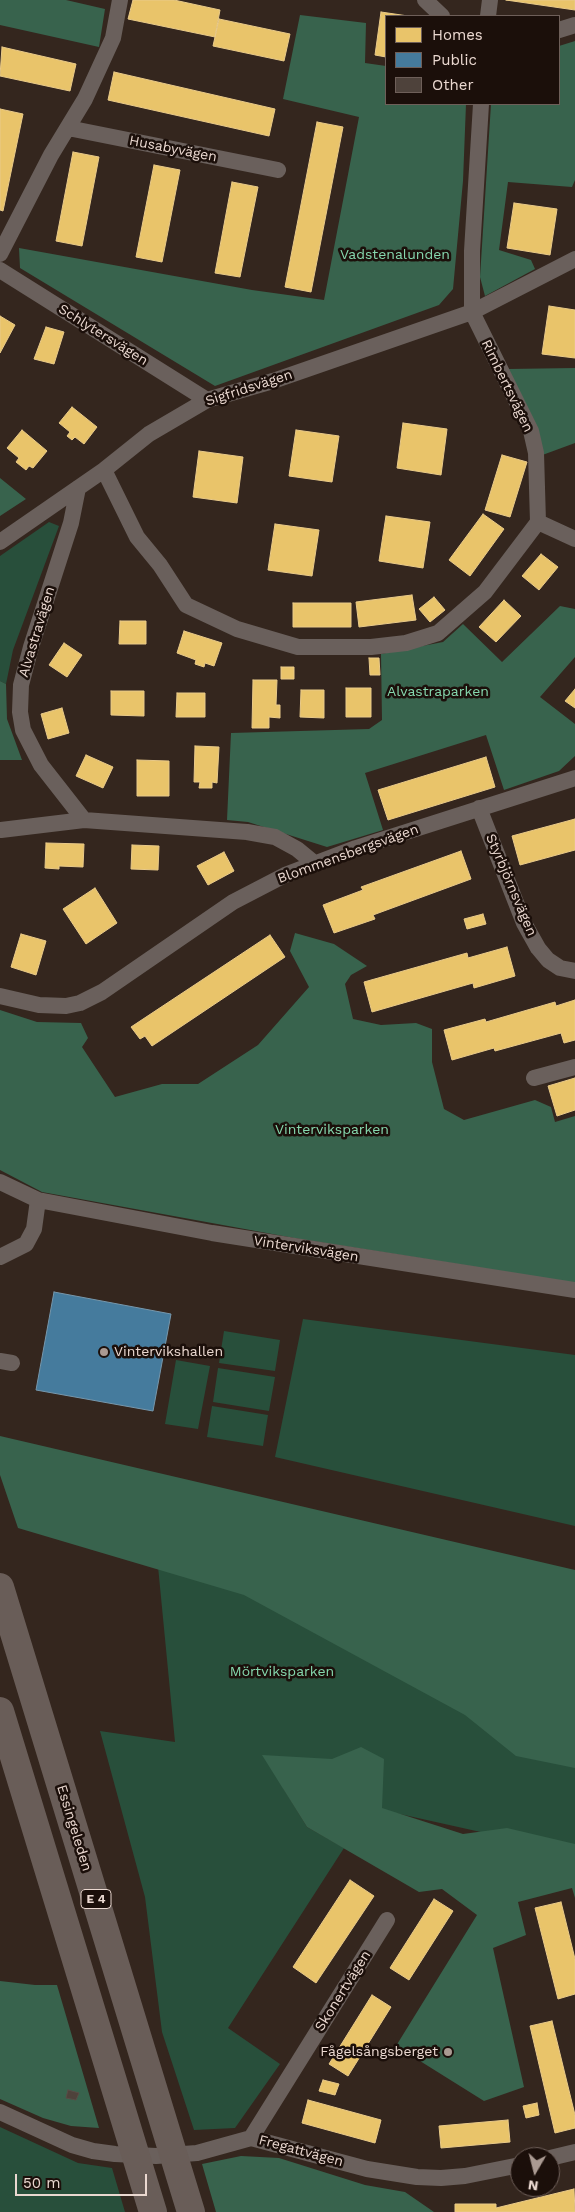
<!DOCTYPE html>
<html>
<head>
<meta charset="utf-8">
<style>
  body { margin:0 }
  #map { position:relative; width:575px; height:2212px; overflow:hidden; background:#34261e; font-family:"Work Sans",sans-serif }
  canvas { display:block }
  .legend { position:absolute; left:385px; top:15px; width:175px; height:90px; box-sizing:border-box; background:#1b0f0a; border:1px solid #6e5f59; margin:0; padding:6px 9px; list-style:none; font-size:15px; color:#ead8d0 }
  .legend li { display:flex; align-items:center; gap:10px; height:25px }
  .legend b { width:25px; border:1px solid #6e5f59 }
  .north { position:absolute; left:510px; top:2147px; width:50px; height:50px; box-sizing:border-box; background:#1b0f0a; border:1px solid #6e5f59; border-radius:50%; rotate:188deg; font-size:14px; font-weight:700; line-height:20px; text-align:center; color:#ead8d0 }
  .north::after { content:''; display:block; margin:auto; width:18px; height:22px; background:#aa9a92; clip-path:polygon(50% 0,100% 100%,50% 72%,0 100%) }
  .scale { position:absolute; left:15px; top:2174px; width:132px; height:22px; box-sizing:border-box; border:2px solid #ead8d0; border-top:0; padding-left:6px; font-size:15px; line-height:18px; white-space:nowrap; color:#ead8d0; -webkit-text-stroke:4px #1b0f0a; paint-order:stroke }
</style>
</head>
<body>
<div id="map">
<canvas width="575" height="2212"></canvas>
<ul class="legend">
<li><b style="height:14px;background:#e9c46a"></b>Homes</li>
<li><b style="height:14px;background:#457b9d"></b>Public</li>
<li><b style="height:14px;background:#4e423b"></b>Other</li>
</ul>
<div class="north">N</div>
<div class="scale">50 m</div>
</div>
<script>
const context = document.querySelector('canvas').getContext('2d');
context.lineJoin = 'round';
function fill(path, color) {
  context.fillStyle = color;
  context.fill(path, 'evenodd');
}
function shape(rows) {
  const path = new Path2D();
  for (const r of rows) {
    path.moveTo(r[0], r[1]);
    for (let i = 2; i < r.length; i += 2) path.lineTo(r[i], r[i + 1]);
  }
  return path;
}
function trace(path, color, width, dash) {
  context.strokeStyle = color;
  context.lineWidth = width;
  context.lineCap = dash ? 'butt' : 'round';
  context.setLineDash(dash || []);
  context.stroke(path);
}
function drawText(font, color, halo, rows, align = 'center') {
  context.font = font + ' "Work Sans",sans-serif';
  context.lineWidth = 5;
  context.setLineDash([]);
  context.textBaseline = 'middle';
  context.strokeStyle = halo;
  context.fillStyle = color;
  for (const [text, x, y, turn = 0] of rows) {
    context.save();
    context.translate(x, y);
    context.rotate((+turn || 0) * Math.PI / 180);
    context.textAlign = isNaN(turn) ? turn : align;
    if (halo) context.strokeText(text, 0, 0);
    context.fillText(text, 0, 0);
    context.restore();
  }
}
fill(shape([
  [49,522,59,526,13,650,6,684,0,681,0,556],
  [303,1319,575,1355,575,1526,275,1457],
  [224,1331,280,1340,275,1371,219,1363],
  [176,1360,210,1366,198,1429,165,1424],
  [218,1368,275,1377,269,1411,213,1402],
  [212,1406,268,1415,263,1446,207,1437],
  [154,1525,575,1628,575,1853,283,1788,307,1827,344,1848,228,2028,280,2064,235,2128,194,2130,162,2032,145,1897,100,1731,175,1742],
  [0,2127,78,2163,112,2168,125,2212,0,2212]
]), '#284f3b');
fill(shape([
  [0,0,66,0,105,9,99,47,0,25],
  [300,15,366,23,365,63,386,66,386,104,466,104,463,181,453,289,439,305,215,386,20,268,19,248,252,290,324,300,359,117,283,99],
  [575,41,575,180,572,187,508,182,499,250,531,260,535,269,485,296,480,277,491,104,559,104,559,46],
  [575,368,575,443,537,457,508,369],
  [0,478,26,499,0,516],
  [560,606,575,609,575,657,540,697,575,724,575,756,559,771,504,790,486,735,365,773,383,830,327,847,248,822,227,820,231,733,369,729,382,720,381,654,443,642,463,624,502,662],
  [0,681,6,684,7,719,22,760,0,760],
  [295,933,334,944,367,966,351,975,345,984,353,1019,381,1025,416,1023,432,1029,432,1062,444,1109,464,1120,535,1100,551,1107,555,1122,575,1116,575,1283,294,1238,42,1192,0,1170,0,1010,37,1022,81,1023,88,1038,82,1047,115,1097,162,1084,198,1084,258,1045,309,987,290,951],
  [0,1436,575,1570,575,1768,516,1756,465,1715,244,1595,18,1528,0,1475],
  [361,1747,384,1759,382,1808,463,1834,507,1828,575,1844,575,1898,572,1888,518,1902,526,1935,493,1948,524,2087,484,2101,396,2046,477,1915,442,1889,419,1892,307,1827,262,1755,332,1759],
  [0,1981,35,1985,57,1985,99,2128,71,2126,43,2118,0,2099],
  [241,2156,279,2158,365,2185,405,2192,434,2212,216,2212,202,2164]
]), '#38634d');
const homes = shape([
  [133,0,174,0,220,10,215,37,128,19,133,0],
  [506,0,575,0,575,10,506,0],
  [381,12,408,16,386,16,386,57,375,55,381,12],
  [219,19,290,34,284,61,213,46,219,19],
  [2,47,76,64,70,91,0,76,2,47],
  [114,72,275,109,269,136,108,100,114,72],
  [0,109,23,114,3,211,0,210,0,109],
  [317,122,343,127,311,292,285,287,317,122],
  [73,152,99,157,82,246,56,241,73,152],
  [154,165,180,170,162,262,136,257,154,165],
  [232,182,258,187,240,277,215,273,232,182],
  [514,203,557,209,550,255,507,248,514,203],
  [549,306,575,310,575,358,542,354,549,306],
  [0,316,15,325,0,353,0,316],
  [46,327,64,332,54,364,34,359,46,327],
  [72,407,97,427,84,444,75,437,72,440,67,436,70,432,59,423,72,407],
  [403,423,447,429,441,475,397,468,403,423],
  [22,430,47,451,33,468,29,466,26,470,16,462,19,458,7,448,22,430],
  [296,430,339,436,332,482,289,476,296,430],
  [199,451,243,457,237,503,193,497,199,451],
  [502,455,527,462,510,517,485,510,502,455],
  [483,514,504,529,470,576,449,560,483,514],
  [386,516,430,522,423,568,379,561,386,516],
  [275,524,319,530,312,576,268,570,275,524],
  [541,554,558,567,539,590,522,576,541,554],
  [412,595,416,620,359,627,356,602,412,595],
  [434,597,445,610,430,622,419,609,434,597],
  [504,600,521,616,496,642,479,627,504,600],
  [293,603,351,603,351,627,293,627,293,603],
  [120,621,146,621,146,644,119,644,120,621],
  [184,631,222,643,214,666,205,663,204,667,195,664,196,660,177,653,184,631],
  [64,643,82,655,67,677,49,665,64,643],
  [369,658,379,658,380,675,370,675,369,658],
  [281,667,294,667,294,679,281,679,281,667],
  [253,680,277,680,276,705,280,705,280,718,269,717,269,728,252,728,253,680],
  [346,688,371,688,371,717,346,717,346,688],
  [575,689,575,708,565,701,575,689],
  [301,690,324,690,324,718,300,717,301,690],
  [111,691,144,691,144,716,111,715,111,691],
  [177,693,205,693,205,717,176,717,177,693],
  [62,708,69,733,48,739,41,714,62,708],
  [195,746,219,747,217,783,212,782,212,788,199,788,200,782,194,782,195,746],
  [86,755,113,767,103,788,76,776,86,755],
  [486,757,495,787,388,820,378,790,486,757],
  [137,760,169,761,169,796,137,796,137,760],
  [575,819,575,850,520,865,512,836,575,819],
  [46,843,84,844,83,867,59,866,59,869,45,868,46,843],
  [132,845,159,846,158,870,131,869,132,845],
  [461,851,471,879,373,915,375,919,334,933,323,905,363,890,361,887,461,851],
  [224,852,234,871,208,885,197,866,224,852],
  [95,888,117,923,86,944,63,909,95,888],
  [483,914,486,924,467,929,464,919,483,914],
  [21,934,46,941,36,975,11,967,21,934],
  [270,935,285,957,152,1046,145,1036,140,1039,131,1027,270,935],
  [507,947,515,976,474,988,473,983,372,1012,364,982,467,953,468,958,507,947],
  [575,1000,575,1040,564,1043,561,1033,495,1051,494,1048,452,1060,444,1030,485,1019,486,1022,555,1002,556,1006,575,1000],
  [575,1078,575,1110,557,1116,548,1086,575,1078],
  [350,1880,374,1896,316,1983,293,1967,350,1880],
  [434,1899,453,1911,409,1980,390,1968,434,1899],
  [561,1902,575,1959,575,1994,558,1999,535,1908,561,1902],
  [372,1995,391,2007,348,2076,329,2064,372,1995],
  [552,2021,575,2115,575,2128,555,2133,530,2026,552,2021],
  [323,2080,339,2084,335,2095,319,2091,323,2080],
  [308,2100,381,2120,375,2143,302,2123,308,2100],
  [537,2103,539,2115,526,2118,523,2106,537,2103],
  [508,2120,510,2142,441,2148,439,2126,508,2120],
  [574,2189,575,2212,455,2212,455,2204,496,2204,496,2208,574,2189]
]);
fill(homes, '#e9c46a');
trace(homes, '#e9ca89', 1);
const public = shape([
  [54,1292,171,1314,153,1411,36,1390,54,1292]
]);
fill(public, '#457b9d');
trace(public, '#7697ac', 1);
const building = shape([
  [68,2090,79,2093,76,2100,66,2098,68,2090]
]);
fill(building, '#4e423b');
trace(building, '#584c46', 1);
trace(shape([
  [425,0,442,16],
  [488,16,490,0],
  [559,30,575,25],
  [481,104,472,251,472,312,575,259],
  [68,128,278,170],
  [0,254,51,155,85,99,113,38,120,0],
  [0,270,207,400],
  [78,488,71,523,31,647,21,685,20,712,23,730,41,765,84,820,247,832,275,837,297,849,314,863],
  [538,522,575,539],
  [0,542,104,470,149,434,207,400,273,381,472,312,531,431,536,453,538,522,485,592,438,633,406,643,371,647,298,647,237,629,186,605,160,565,137,537,104,470],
  [479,808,524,923,538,948,548,960,560,968,575,971],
  [1,830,84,820],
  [0,996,39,1005,66,1006,80,1003,102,992,233,902,285,875,356,848,575,778],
  [534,1078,575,1067],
  [0,1182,38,1200,212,1233,575,1290],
  [0,1257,26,1244,34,1229,38,1200],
  [0,1361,12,1363],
  [0,2112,72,2145,93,2151,115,2154,156,2156,197,2153,251,2138,367,2169,417,2177,441,2178,465,2176,520,2165],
  [251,2138,387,1920],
  [550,2158,575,2152]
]), '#6a605c', 16);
trace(shape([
  [0,1587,191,2212],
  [0,1711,153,2212]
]), '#695d58', 28);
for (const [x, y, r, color] of [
  [104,1352,5,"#aa9a92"],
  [448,2052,5,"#aa9a92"]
]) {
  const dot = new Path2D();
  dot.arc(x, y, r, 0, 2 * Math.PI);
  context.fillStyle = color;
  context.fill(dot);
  trace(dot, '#1b0f0a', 2);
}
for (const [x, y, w] of [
  [96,1899,30]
]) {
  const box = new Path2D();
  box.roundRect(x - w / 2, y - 9.5, w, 19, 4);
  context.fillStyle = '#1b0f0a';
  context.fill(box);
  trace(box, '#ead8d0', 1);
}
drawText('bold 12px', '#ead8d0', null, [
  ["E 4",96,1899]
]);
drawText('14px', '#ead8d0', '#1b0f0a', [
  ["Husabyvägen",173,149,11],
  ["Schlytersvägen",103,335,32],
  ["Rimbertsvägen",507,386,64],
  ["Sigfridsvägen",249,388,-18],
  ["Alvastravägen",37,632,-73],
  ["Blommensbergsvägen",348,854,-20],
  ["Styrbjörnsvägen",511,885,67],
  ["Vinterviksvägen",306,1249,9],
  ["Essingeleden",74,1828,73],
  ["Skonertvägen",343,1991,-58],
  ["Fregattvägen",301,2151,15]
]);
drawText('14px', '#86d8ae', '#1b0f0a', [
  ["Vadstenalunden",395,255],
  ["Alvastraparken",438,692],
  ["Vinterviksparken",332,1130],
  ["Mörtviksparken",282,1672]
]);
drawText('14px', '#ead8d0', '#1b0f0a', [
  ["Vintervikshallen",114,1352],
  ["Fågelsångsberget",438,2052,"right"]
], 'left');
</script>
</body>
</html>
